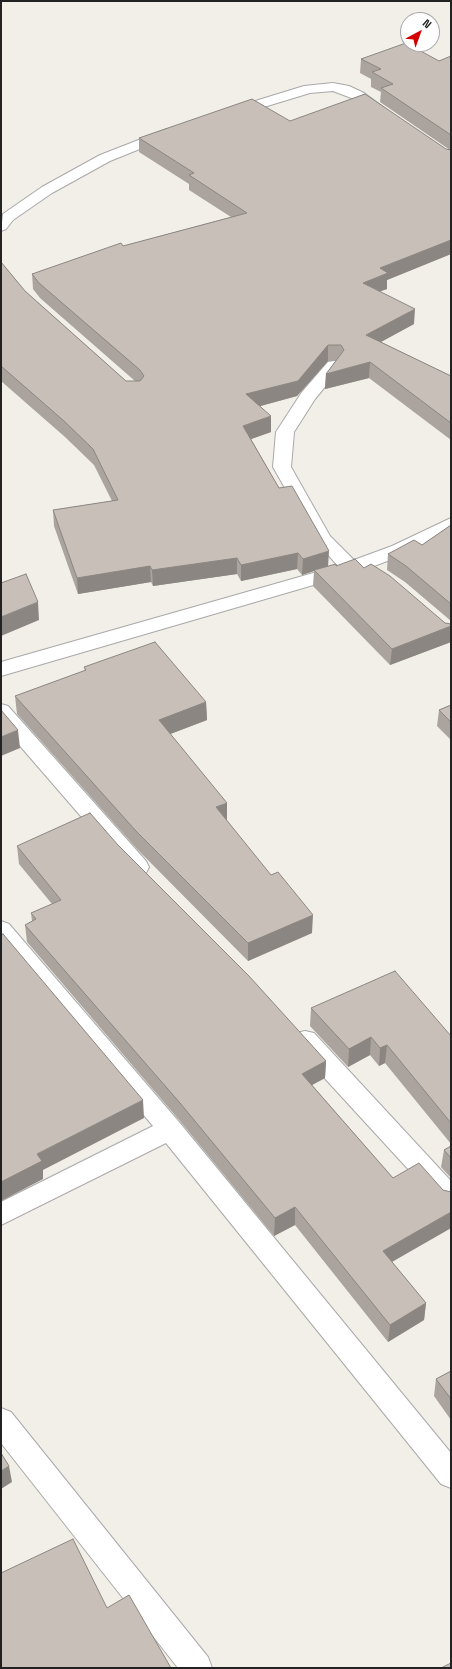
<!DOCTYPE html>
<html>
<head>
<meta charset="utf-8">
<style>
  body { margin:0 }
  #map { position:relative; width:452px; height:1669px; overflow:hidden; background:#f2efe9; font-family:"Space Grotesk",sans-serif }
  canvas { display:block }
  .frame { position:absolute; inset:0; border:2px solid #222; pointer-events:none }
  .north { position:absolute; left:400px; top:12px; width:40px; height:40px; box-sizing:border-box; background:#fff; border:1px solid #a7a7a7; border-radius:50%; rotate:41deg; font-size:11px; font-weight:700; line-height:16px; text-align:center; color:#222 }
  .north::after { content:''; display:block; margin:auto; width:14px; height:18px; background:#d40000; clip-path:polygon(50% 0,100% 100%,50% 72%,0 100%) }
</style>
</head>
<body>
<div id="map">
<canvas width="452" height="1669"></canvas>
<div class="frame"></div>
<div class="north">N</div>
</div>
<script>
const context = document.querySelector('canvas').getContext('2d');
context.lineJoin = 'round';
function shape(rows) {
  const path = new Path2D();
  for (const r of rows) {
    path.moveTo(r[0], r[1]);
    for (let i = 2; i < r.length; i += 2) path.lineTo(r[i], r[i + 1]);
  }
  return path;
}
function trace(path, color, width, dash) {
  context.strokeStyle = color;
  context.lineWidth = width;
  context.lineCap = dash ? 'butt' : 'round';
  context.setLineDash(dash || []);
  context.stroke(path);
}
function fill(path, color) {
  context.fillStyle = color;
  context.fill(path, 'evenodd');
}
const minor = shape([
  [333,83,349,86,364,93,391,113,389,116,379,116,354,99,333,91,310,93,231,117,226,116,224,113,226,110,304,86,333,83],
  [167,129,172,130,174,133,172,136,110,161,52,193,13,220,6,229,1,231,3,214,42,187,100,155,167,129],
  [334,361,340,362,342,366,315,399,294,432,291,467,330,536,354,560,392,546,451,518,451,531,406,554,358,572,1,676,1,662,338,566,314,539,273,467,276,432,302,392,328,362,334,361],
  [1,704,8,706,146,861,149,867,146,873,138,875,130,873,1,724,1,704],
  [1,921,9,924,179,1122,451,1453,451,1488,441,1484,166,1143,1,1225,1,1202,153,1126,1,946,1,921],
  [305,1031,314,1033,451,1181,451,1209,442,1206,296,1047,293,1040,296,1033,305,1031],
  [1,1408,11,1412,208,1657,212,1668,178,1668,1,1443,1,1408]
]);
trace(minor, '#a9a9a9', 2);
fill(minor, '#fff');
fill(shape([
  [451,56,451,254,387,280,387,289,380,291,414,324,381,342,451,376,451,440,369,378,325,389,326,374,336,361,328,361,297,396,260,406,271,432,251,439,279,488,328,566,336,566,364,568,445,623,451,624,451,642,390,665,313,586,314,571,302,575,297,569,241,581,237,574,153,586,151,582,78,594,54,526,53,510,112,501,94,465,65,437,1,381,1,262,25,291,126,381,135,381,40,298,33,289,32,274,123,246,231,217,189,190,189,184,139,152,139,138,290,121,450,150,380,102,381,92,371,87,371,79,360,73,361,59,439,61],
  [451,525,451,621,405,582,387,570,388,554,422,545],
  [84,667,206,702,207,720,170,734,227,821,312,933,248,961,137,849,17,714,15,696,85,671],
  [451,705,451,740,437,726,439,710],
  [118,845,326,1061,325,1078,312,1085,393,1178,451,1228,392,1262,426,1303,424,1320,388,1342,295,1225,274,1236,180,1121,27,942,25,925,32,921,31,913,52,904,19,864,17,846],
  [311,1008,451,1036,451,1144,385,1063,379,1066,370,1055,348,1067,310,1026],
  [451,1146,451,1178,441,1167,444,1150],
  [451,1371,451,1420,434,1396,436,1379]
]), '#aba49e');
fill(shape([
  [451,240,451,254,387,280,387,289,362,298,363,283,380,268],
  [415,309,414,324,366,350,366,335],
  [328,345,328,361,297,396,246,410,246,394],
  [370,362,369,378,325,389,326,374],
  [271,416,271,432,243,442,243,426],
  [329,551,328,567,314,570,314,571,302,575,303,559],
  [298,553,297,569,241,581,241,565],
  [237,558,237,574,153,586,152,570],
  [150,566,151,582,78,594,77,578],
  [38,602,39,620,1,636,1,617],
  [451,626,451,642,390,665,392,649],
  [206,702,207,720,160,738,159,720],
  [18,730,20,748,1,756,1,737],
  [227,803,227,821,216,807],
  [313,915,312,933,248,961,248,943],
  [371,1037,370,1055,348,1067,349,1049],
  [387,1045,385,1063,379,1066,380,1048],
  [326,1061,325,1078,301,1091,302,1074],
  [143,1100,144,1118,43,1170,43,1179,1,1201,1,1182,37,1154],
  [295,1207,295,1225,274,1236,275,1218],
  [451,1212,451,1228,381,1268,383,1251],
  [426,1303,424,1320,388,1342,390,1325],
  [9,1466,12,1482,1,1489,1,1471]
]), '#8b8681');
const building = shape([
  [406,43,439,61,451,56,451,135,381,88,393,84,372,72,381,69,361,59,406,43],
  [365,94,446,149,451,150,451,240,380,268,388,273,363,283,415,309,366,335,451,376,451,423,370,362,326,374,344,350,341,345,328,345,298,381,246,394,271,416,243,426,279,488,292,486,329,551,303,559,298,553,241,565,237,558,152,570,150,566,77,578,53,510,118,500,93,449,64,421,1,366,1,262,25,291,126,381,140,381,144,376,140,370,39,283,32,274,121,243,123,246,247,213,189,175,194,173,139,138,252,99,290,121,365,94],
  [451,525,451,604,406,566,388,554,414,540,422,545,451,525],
  [355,559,364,568,371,564,390,576,445,623,451,624,451,626,392,649,314,570,336,564,336,566,355,559],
  [26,574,38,602,1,617,1,583,26,574],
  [155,642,206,702,159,720,227,803,216,807,271,875,278,872,313,915,248,943,136,831,15,696,86,670,84,667,155,642],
  [451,705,451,722,439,710,451,705],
  [1,710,18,730,1,737,1,710],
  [90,813,118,845,249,976,326,1061,302,1074,393,1178,419,1163,443,1190,451,1192,451,1212,383,1251,426,1303,390,1325,295,1207,275,1218,180,1103,25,925,36,919,31,913,61,900,17,846,90,813],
  [3,934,143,1100,37,1154,42,1161,1,1182,1,935,3,934],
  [395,971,451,1036,451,1123,387,1045,380,1048,371,1037,349,1049,311,1008,395,971],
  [451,1146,451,1158,444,1150,451,1146],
  [451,1371,451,1399,436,1379,451,1371],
  [1,1453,9,1466,1,1471,1,1453],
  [73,1539,107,1608,129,1595,171,1668,1,1668,1,1573,73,1539],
  [451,1663,451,1668,441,1668,451,1663]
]);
fill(building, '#c7bfb8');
trace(building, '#8b8681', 1);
</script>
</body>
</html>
